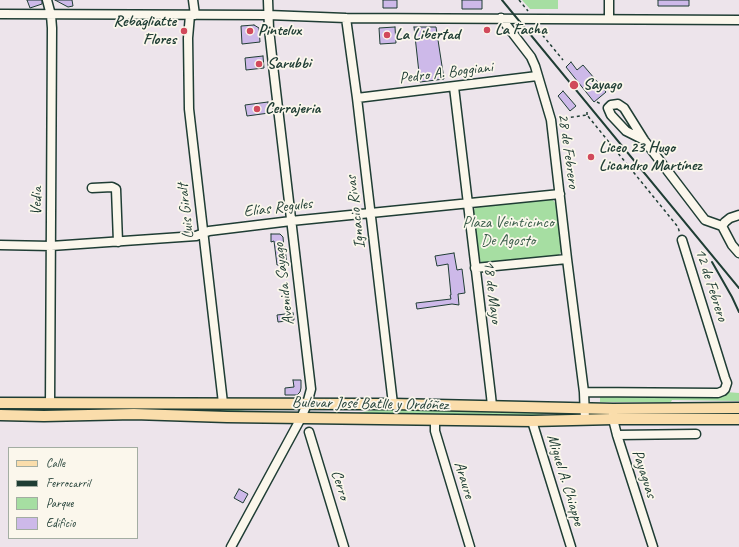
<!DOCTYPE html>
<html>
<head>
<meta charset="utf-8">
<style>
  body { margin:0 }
  #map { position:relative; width:739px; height:547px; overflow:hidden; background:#ede4eb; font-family:Caveat,sans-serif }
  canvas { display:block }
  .legend { position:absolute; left:8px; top:447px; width:130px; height:92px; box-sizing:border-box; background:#fbf7ec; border:1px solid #a3ada2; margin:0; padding:5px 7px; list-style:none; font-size:12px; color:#1f3d34 }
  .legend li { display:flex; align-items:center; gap:8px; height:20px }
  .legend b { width:20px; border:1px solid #a3ada2 }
</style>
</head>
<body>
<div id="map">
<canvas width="739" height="547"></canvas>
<ul class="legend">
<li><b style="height:5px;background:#faddab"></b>Calle</li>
<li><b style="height:5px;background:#1f3d34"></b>Ferrocarril</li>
<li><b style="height:11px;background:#a6dea2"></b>Parque</li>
<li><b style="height:11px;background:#cdb9e9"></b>Edificio</li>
</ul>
</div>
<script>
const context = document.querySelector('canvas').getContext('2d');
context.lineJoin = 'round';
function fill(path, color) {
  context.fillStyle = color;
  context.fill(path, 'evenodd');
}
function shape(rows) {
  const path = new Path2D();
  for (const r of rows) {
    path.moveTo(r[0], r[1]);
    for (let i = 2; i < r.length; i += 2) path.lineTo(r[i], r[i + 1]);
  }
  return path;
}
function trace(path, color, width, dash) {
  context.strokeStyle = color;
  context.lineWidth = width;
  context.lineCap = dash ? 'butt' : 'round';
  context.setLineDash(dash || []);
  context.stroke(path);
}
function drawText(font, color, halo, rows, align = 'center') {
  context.font = font + ' Caveat,sans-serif';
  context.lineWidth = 3.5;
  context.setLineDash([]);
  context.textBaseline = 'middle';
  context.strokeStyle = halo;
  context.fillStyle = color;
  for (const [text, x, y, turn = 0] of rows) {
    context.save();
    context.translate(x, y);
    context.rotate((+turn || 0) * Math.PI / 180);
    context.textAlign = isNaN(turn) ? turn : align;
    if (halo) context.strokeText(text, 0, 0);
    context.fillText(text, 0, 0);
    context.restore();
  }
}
fill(shape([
  [522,0,558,0,558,9,530,9],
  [552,199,557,205,562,250,559,255,485,264,481,262,479,257,473,213,474,210,476,207,478,206],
  [726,392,739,393,739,401,672,400,671,402,600,402,600,396],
  [0,407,158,409,201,408,290,409,252,409,225,413,0,410],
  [382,409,556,411,556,412,532,416,322,413,356,413]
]), '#a6dea2');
const building = shape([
  [27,0,42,0,42,4,30,8,27,0],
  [55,0,72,0,73,6,68,7,55,0],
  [383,0,397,0,397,8,383,8,383,0],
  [462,0,482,0,482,9,462,9,462,0],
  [658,0,689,0,689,6,658,6,658,0],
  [254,25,259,28,260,42,242,44,241,26,254,25],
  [395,27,396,43,380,44,379,28,395,27],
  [414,27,436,27,444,79,420,82,414,27],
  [263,56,264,68,246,70,245,58,263,56],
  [571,62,577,70,583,65,606,92,594,102,566,67,571,62],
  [563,91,576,106,570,111,558,96,563,91],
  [268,102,269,113,247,116,245,105,268,102],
  [271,234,280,234,283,237,284,249,285,249,287,264,277,265,274,241,271,242,271,234],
  [454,253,457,270,462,269,465,293,458,294,459,305,452,304,417,309,416,303,451,299,450,295,451,295,448,264,437,266,435,256,454,253],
  [293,313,294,320,278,322,277,315,293,313],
  [293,380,301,380,301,388,300,392,297,395,285,395,285,388,294,387,293,380],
  [239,489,248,494,243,503,234,498,239,489]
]);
fill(building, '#cdb9e9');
trace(building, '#1f3d34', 1);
const minor = shape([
  [47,0,51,15,52,28,50,404],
  [193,0,195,15],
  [0,14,268,15,346,18,739,20],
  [190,15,188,38,189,109,223,403],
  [346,18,357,98,393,404],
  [501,18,531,57,535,66,551,120,567,259,584,392,585,420],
  [609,19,609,0],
  [454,87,491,396,492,406],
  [357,98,537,76],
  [644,140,626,131,611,115,608,108,611,105,618,104,624,108,644,140,705,220,722,226],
  [92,188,112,187,116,189,118,242],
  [722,226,732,245,739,253],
  [722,226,725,222,730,218,739,215],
  [0,245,51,246,196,236,209,231,291,221,560,194],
  [475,268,567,259],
  [584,392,718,393,723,391,725,389,727,383,725,378,682,240],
  [613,414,613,419,617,435,653,547],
  [435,421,435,431,470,547],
  [532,421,571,547],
  [309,432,344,547],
  [617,435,696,434],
  [231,547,301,418,307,404,311,389,274,74,269,29,268,0]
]);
const major = shape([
  [0,403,369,404,393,404,613,409,739,408],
  [0,415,44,416,134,414,227,417,532,421,613,419,739,419]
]);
trace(minor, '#1f3d34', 11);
trace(major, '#1f3d34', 13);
trace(shape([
  [519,0,528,11],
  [535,26,563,60],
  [597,102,601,104],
  [587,115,587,110],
  [559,119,587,115,678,227,680,234]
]), '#1f3d34', 1.5, [3, 3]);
trace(minor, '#fbf7ec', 8);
trace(major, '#faddab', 10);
trace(shape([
  [502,0,739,288],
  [712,262,732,297,739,312]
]), '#1f3d34', 2);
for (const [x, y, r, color] of [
  [487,30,4,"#d1495b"],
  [184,31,4,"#d1495b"],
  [250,31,4,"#d1495b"],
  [387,35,4,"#d1495b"],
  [259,64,4,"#d1495b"],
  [574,85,5,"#d1495b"],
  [257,109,4,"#d1495b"],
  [591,157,4,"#d1495b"]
]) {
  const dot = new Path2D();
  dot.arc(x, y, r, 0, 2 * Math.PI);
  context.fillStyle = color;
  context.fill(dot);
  trace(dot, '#fbf7ec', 1.5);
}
drawText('bold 16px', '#1f3d34', '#fbf7ec', [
  ["Rebagliatte",176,22,"right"],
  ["Flores",176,40,"right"],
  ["La Facha",495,30],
  ["Pintelux",258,31],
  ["La Libertad",395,35],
  ["Sarubbi",267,64],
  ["Sayago",583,85],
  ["Cerrajeria",265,109],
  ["Liceo 23 Hugo",599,148],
  ["Licandro Martínez",599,166]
], 'left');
drawText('16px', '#1f3d34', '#fbf7ec', [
  ["Pedro A. Boggiani",446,73,-7],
  ["28 de Febrero",568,151,82],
  ["Vedia",37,201,-90],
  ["Elías Regules",278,208,-7],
  ["Luis Giralt",186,211,-96],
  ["Ignacio Rivas",356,212,-97],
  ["Avenida Sayago",284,284,-97],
  ["12 de Febrero",711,285,72],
  ["18 de Mayo",492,292,83],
  ["Bulevar José Batlle y Ordóñez",370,404,1],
  ["Payaguas",644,474,72],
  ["Araure",464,480,73],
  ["Miguel A. Chiappe",565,480,73],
  ["Cerro",340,485,73]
]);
drawText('16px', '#3a5d4a', '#fbf7ec', [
  ["Plaza Veinticinco",508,223],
  ["De Agosto",508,241]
]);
</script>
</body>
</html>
